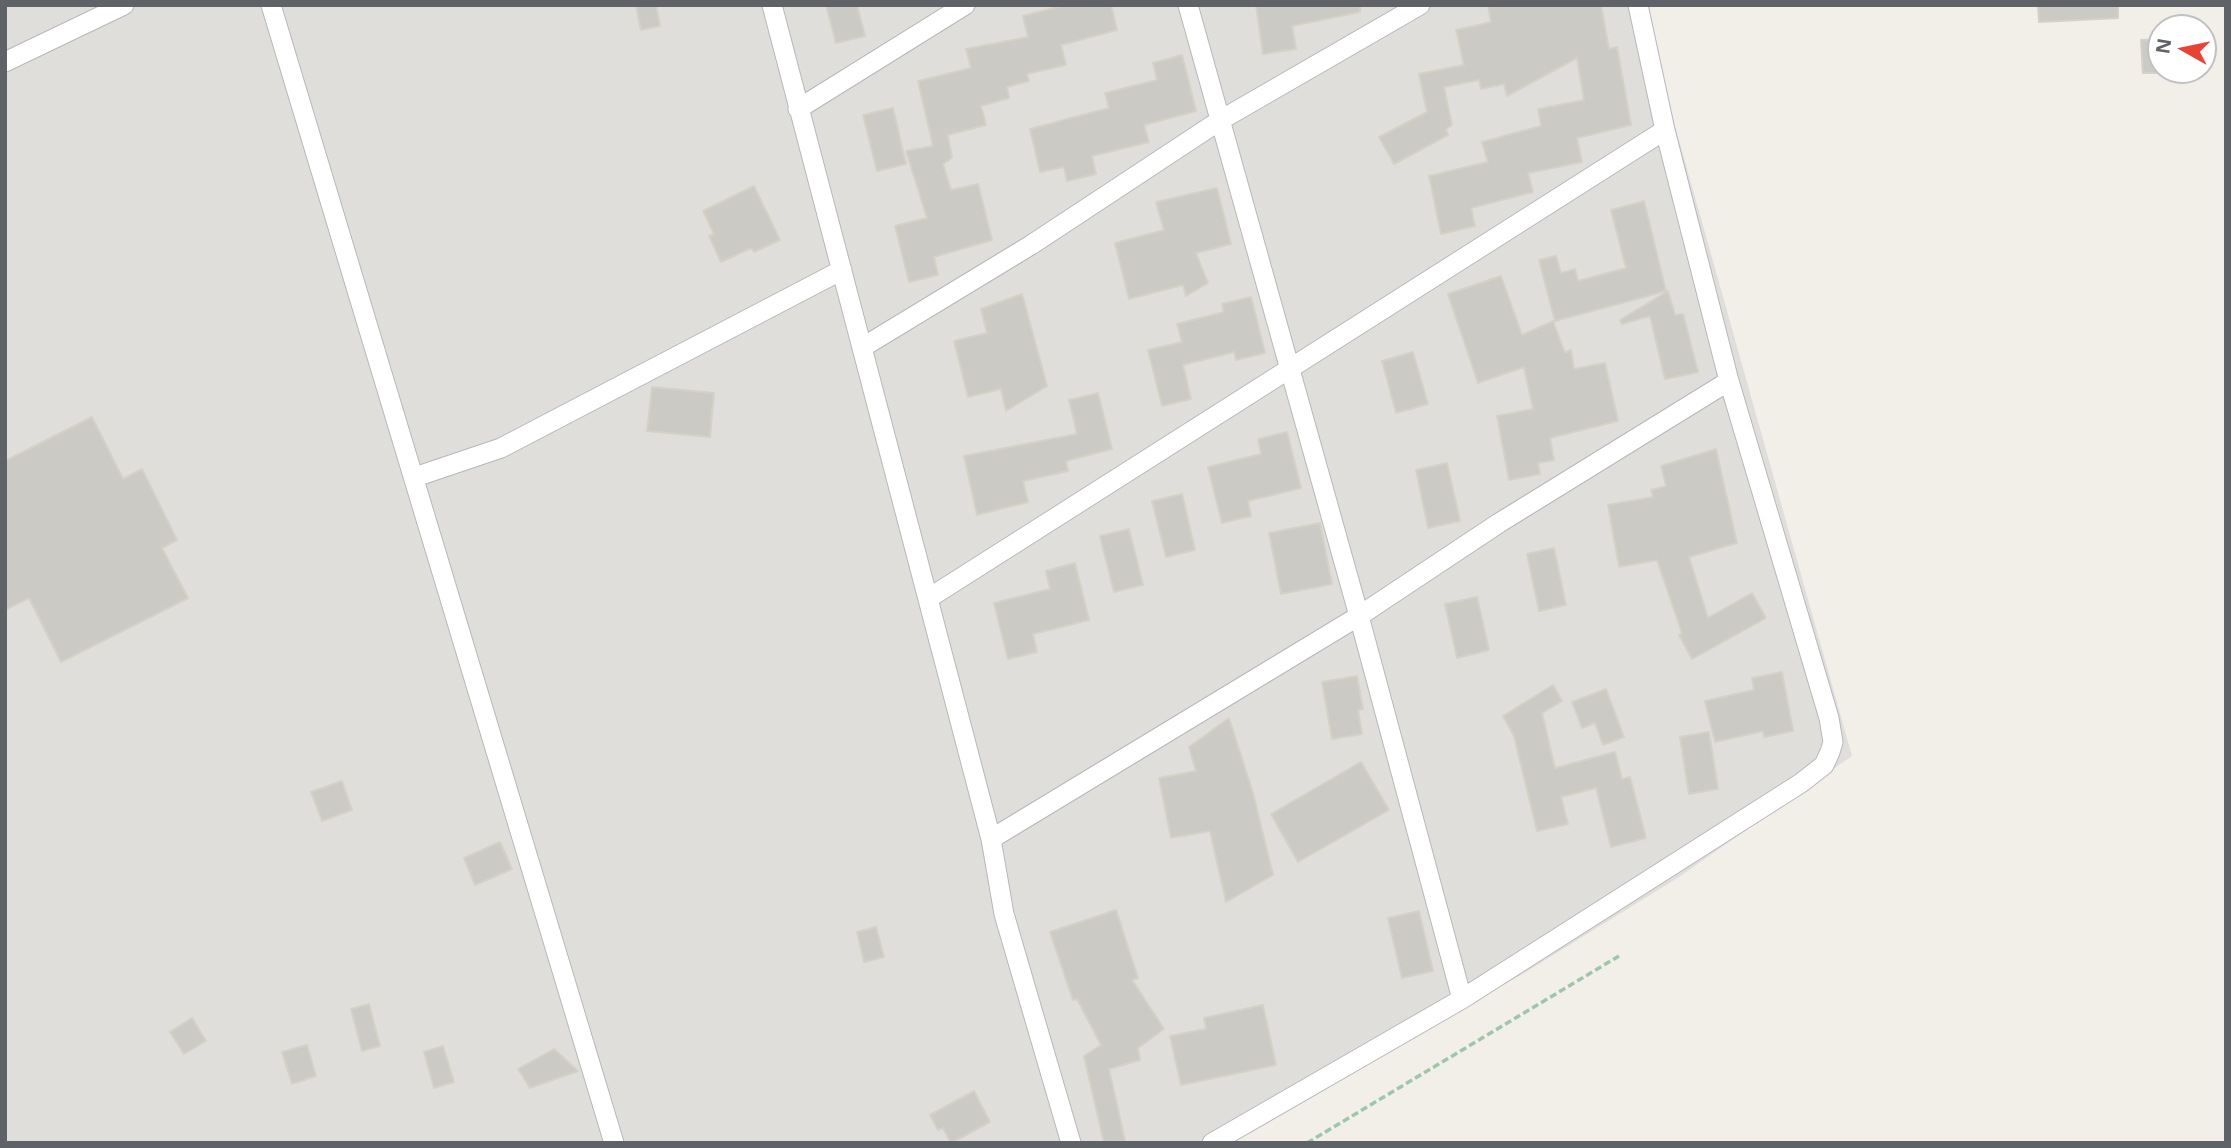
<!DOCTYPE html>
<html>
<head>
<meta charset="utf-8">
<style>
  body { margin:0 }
  #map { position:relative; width:2231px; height:1148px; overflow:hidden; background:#f1efe8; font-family:"Open Sans",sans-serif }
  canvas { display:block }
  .frame { position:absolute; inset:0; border:7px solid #5f6368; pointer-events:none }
  .north { position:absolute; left:2147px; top:14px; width:70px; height:70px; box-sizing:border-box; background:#fff; border:2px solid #bfc1c3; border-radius:50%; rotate:279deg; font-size:19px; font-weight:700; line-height:28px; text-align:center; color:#5f6368 }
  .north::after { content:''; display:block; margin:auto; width:24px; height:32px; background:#ea4335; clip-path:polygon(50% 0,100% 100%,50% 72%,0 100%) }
</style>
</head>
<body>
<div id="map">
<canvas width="2231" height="1148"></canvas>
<div class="frame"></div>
<div class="north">N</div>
</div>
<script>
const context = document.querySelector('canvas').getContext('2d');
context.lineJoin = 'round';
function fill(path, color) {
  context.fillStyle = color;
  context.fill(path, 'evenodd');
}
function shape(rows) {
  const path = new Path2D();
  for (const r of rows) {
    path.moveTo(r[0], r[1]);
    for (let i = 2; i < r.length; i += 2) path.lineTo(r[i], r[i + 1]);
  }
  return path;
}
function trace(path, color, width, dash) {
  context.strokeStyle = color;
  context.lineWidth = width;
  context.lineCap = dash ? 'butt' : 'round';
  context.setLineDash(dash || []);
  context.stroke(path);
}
fill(shape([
  [5,5,1641,5,1852,756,1679,877,1521,975,1219,1143,5,1143]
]), '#e0deda');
const building = shape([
  [636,5,656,5,660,26,641,30,636,5],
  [826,5,857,5,865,36,836,43,826,5],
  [1065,5,1111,5,1117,30,1061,45,1066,65,1027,74,1029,81,1007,87,1009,98,981,106,986,125,948,135,952,158,943,164,951,190,978,184,992,240,934,257,938,275,909,282,895,226,927,218,906,151,933,146,918,81,971,68,966,49,1028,37,1023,16,1065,5],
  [1256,5,1360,5,1360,12,1292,26,1296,49,1263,54,1256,5],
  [1488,5,1601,5,1609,49,1617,47,1631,125,1577,138,1582,162,1528,173,1533,192,1471,208,1475,226,1441,234,1429,176,1488,162,1482,142,1541,126,1538,109,1584,100,1577,58,1507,96,1504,84,1481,89,1479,80,1444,87,1452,125,1446,129,1448,135,1394,164,1379,137,1427,112,1419,74,1464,65,1456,30,1491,22,1488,5],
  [2038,5,2118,5,2118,18,2039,22,2038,5],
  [2161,39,2161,73,2143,73,2141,40,2161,39],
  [1182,55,1196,111,1144,125,1149,142,1092,156,1096,174,1067,181,1064,167,1040,172,1030,129,1109,108,1105,93,1157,80,1153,63,1182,55],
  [893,108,906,164,877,171,863,115,893,108],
  [754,186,780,240,754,252,751,248,721,262,709,236,714,234,703,211,754,186],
  [1217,188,1231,244,1196,253,1208,283,1186,296,1183,285,1129,299,1115,243,1164,230,1156,202,1217,188],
  [1644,201,1666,291,1555,321,1539,260,1556,256,1561,273,1575,269,1578,281,1626,268,1611,210,1644,201],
  [1501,276,1522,335,1553,321,1565,353,1571,350,1574,369,1605,363,1618,421,1550,438,1554,460,1538,463,1540,474,1509,480,1497,416,1533,409,1524,367,1478,383,1448,294,1501,276],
  [1668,291,1675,315,1683,314,1698,372,1665,379,1650,316,1622,324,1620,320,1668,291],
  [1022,294,1047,386,1006,411,1001,389,968,397,954,341,987,333,981,309,1022,294],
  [1251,297,1265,353,1236,360,1234,352,1183,365,1191,399,1162,406,1148,350,1182,342,1177,324,1224,312,1222,304,1251,297],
  [1413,352,1428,404,1396,413,1382,361,1413,352],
  [652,387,714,393,710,437,647,431,652,387],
  [1098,393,1112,449,1066,461,1068,471,1023,481,1028,502,977,515,964,456,1077,434,1069,400,1098,393],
  [92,417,123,479,142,469,177,540,162,548,188,598,61,662,29,598,5,610,5,461,92,417],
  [1287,432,1301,488,1248,501,1251,516,1222,523,1208,467,1261,454,1258,439,1287,432],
  [1716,449,1737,543,1689,557,1708,618,1752,593,1766,618,1692,659,1679,635,1682,633,1657,560,1619,567,1608,505,1653,497,1651,490,1666,486,1661,466,1716,449],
  [1447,463,1460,521,1428,528,1416,470,1447,463],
  [1182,494,1195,550,1166,557,1152,501,1182,494],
  [1320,523,1332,584,1281,594,1269,533,1320,523],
  [1129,529,1143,585,1114,592,1100,536,1129,529],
  [1554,548,1566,605,1539,611,1527,554,1554,548],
  [1075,563,1089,620,1033,634,1037,652,1008,659,994,603,1050,589,1046,571,1075,563],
  [1477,597,1489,650,1457,658,1445,604,1477,597],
  [1782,672,1793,731,1764,737,1763,731,1715,742,1705,701,1754,690,1752,678,1782,672],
  [1357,676,1363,709,1358,710,1362,734,1332,739,1322,682,1357,676],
  [1553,685,1562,701,1542,713,1555,768,1615,752,1622,779,1630,777,1646,838,1611,847,1596,788,1561,797,1568,824,1537,831,1514,736,1503,716,1553,685],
  [1606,689,1624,737,1603,745,1595,723,1582,728,1572,702,1606,689],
  [1229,718,1253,793,1273,875,1226,902,1210,831,1171,838,1159,778,1196,771,1189,747,1229,718],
  [1709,732,1718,789,1689,794,1680,737,1709,732],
  [1361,762,1389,810,1298,862,1271,814,1361,762],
  [342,781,352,810,322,821,311,792,342,781],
  [500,842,512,869,475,885,464,858,500,842],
  [1116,910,1138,978,1132,980,1164,1029,1138,1048,1140,1060,1109,1069,1125,1141,1104,1143,1084,1056,1101,1045,1077,999,1073,1000,1050,932,1116,910],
  [1419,911,1433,971,1402,978,1388,918,1419,911],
  [876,927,884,957,864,962,857,932,876,927],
  [369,1004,380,1046,362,1051,351,1009,369,1004],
  [1263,1005,1276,1065,1181,1085,1170,1036,1206,1029,1204,1018,1263,1005],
  [192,1018,206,1041,184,1054,170,1032,192,1018],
  [307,1045,316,1076,292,1084,282,1052,307,1045],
  [443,1046,454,1082,434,1088,424,1052,443,1046],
  [554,1049,578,1071,530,1088,518,1069,554,1049],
  [974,1091,990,1122,951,1143,943,1128,938,1130,930,1115,974,1091]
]);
fill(building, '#cccac5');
trace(building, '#d6d1c6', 2);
const street = shape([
  [271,5,614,1143],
  [772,5,991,839,1004,914,1071,1143],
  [1188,5,1359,616,1462,999],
  [5,62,124,5],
  [798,109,965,5],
  [863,347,1031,245,1219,121,1420,5],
  [415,477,501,448,842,270],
  [929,598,1665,130],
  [991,839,1359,616,1499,523,1729,381],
  [1212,1143,1462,999,1801,783,1824,765,1830,752,1833,742,1829,718,1729,381,1665,130,1638,5]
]);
trace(street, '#b5b8bc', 21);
trace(shape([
  [1307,1143,1619,956]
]), '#9cc7a9', 3.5, [7, 3.5]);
trace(street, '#fff', 19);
</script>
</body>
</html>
